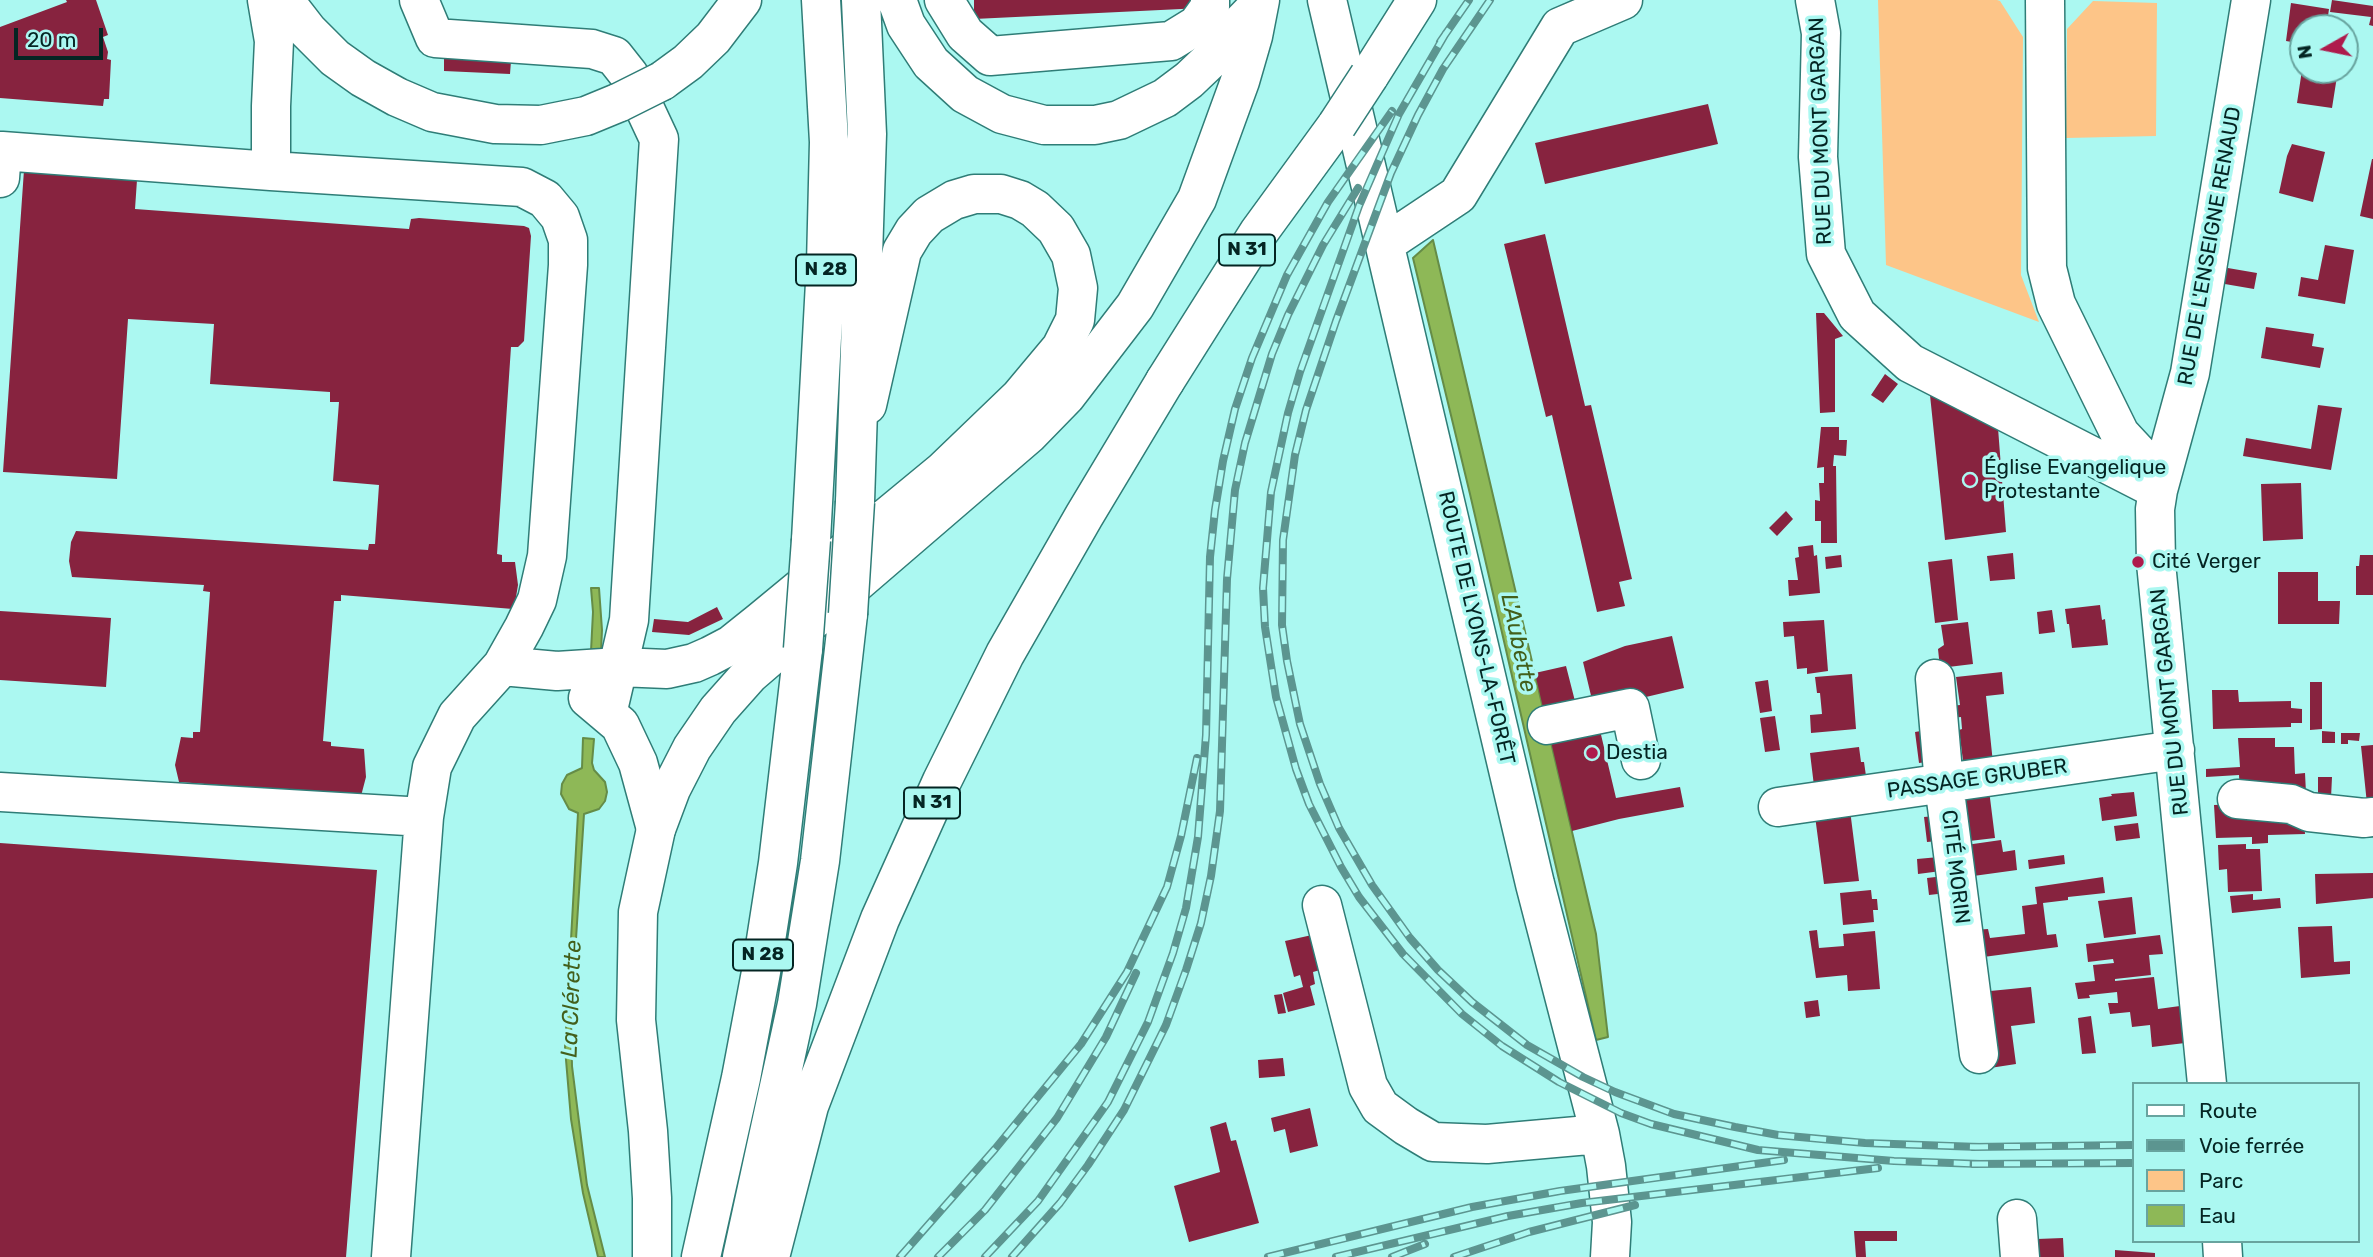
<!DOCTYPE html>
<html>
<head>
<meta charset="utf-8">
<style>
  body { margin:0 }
  #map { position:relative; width:2373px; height:1257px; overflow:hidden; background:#abf8f1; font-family:Rubik,sans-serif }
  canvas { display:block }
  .legend { position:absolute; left:2132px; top:1082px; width:228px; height:161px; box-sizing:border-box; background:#abf8f1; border:2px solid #68a49f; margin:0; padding:9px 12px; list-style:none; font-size:21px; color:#042523 }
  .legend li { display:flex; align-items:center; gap:14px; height:35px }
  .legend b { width:35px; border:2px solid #68a49f }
  .north { position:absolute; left:2289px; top:14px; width:70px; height:70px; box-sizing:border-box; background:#abf8f1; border:2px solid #68a49f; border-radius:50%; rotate:261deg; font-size:19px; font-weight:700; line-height:28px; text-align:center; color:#042523 }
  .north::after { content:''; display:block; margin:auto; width:24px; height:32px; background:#ae1b4c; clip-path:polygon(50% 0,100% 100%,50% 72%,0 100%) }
  .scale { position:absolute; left:14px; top:28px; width:89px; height:32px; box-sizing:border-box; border:4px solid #042523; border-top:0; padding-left:9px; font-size:21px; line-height:24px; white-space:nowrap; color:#042523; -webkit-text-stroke:5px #abf8f1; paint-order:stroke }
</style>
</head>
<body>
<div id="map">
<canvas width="2373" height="1257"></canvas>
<ul class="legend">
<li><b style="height:9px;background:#fff"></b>Route</li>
<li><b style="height:9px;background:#5c9590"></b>Voie ferrée</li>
<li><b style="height:19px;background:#fdc588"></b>Parc</li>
<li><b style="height:19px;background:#8eb857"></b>Eau</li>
</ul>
<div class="north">N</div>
<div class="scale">20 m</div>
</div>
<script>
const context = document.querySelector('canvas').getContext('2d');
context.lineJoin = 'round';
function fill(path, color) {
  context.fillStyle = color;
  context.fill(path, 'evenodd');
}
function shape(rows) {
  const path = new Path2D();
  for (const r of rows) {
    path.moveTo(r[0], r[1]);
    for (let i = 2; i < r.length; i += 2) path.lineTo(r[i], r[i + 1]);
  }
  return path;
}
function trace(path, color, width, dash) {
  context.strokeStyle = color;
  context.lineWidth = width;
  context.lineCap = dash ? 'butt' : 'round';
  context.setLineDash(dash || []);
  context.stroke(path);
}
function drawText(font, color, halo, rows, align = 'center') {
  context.font = font + ' Rubik,sans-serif';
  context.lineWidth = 7;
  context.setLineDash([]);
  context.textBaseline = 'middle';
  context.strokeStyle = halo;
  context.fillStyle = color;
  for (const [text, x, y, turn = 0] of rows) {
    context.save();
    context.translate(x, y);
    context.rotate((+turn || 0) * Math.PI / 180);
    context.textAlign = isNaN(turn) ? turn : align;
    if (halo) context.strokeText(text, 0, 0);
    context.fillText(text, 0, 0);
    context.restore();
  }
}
fill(shape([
  [1878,0,1997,0,2000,1,2023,37,2021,275,2039,322,1886,265],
  [2093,1,2157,3,2156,136,2066,138,2067,29]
]), '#fdc588');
const water = shape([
  [1433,240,1596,934,1608,1037,1596,1040,1470,494,1413,258,1433,240],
  [591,588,599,588,602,630,601,651,591,651,593,612,591,588],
  [583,738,594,739,592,763,594,770,605,782,607,792,605,801,599,809,584,814,571,1017,572,1066,587,1185,605,1257,598,1257,583,1193,571,1119,565,1048,578,813,569,809,561,794,562,784,567,775,582,768,583,738]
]);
fill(water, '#8eb857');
trace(water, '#658c47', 2);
fill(shape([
  [66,0,96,0,108,35,103,37,108,52,107,59,111,60,109,99,104,99,103,106,0,98,0,27,67,2],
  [974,0,1202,0,1202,8,974,19],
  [2332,0,2373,6,2373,26,2369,25,2371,17,2330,12],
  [2291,3,2329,9,2327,23,2324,22,2323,28,2303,28,2303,44,2286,41],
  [444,57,511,61,510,74,444,71],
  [2302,70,2338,70,2332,108,2297,103],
  [1708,104,1718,144,1545,184,1535,143],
  [2292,144,2325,152,2313,202,2279,193,2287,156],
  [2372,159,2373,159,2373,219,2360,216],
  [24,170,137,180,135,209,409,229,411,219,419,218,524,226,529,228,531,236,524,341,518,347,511,347,497,554,502,555,502,562,515,562,518,585,515,603,513,609,341,595,341,601,334,601,323,741,331,742,331,746,364,749,366,777,361,796,179,782,175,765,181,737,193,738,193,732,200,732,210,592,203,591,204,585,72,577,69,561,71,542,76,531,368,550,369,544,375,544,379,485,333,481,339,402,330,402,330,392,210,384,214,324,128,319,117,479,3,472],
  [1545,234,1585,406,1591,405,1632,579,1619,582,1625,606,1597,612,1552,415,1546,417,1504,244],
  [2325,245,2354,250,2345,304,2298,296,2301,277,2318,280],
  [2222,267,2257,273,2254,289,2219,283],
  [1816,313,1824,313,1843,336,1835,339,1835,412,1820,413],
  [2266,327,2314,334,2312,346,2324,348,2320,368,2261,358],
  [1885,374,1898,384,1883,403,1871,395],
  [1930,395,1998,428,2006,532,1945,540],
  [2318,405,2342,408,2331,470,2243,456,2246,438,2311,449],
  [1821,427,1839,427,1839,440,1847,440,1846,456,1834,455,1833,466,1836,466,1837,543,1821,543,1821,521,1815,521,1815,500,1820,501,1819,483,1824,483,1824,467,1817,468],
  [2301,483,2303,539,2263,541,2261,484],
  [1786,511,1793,519,1777,536,1769,528],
  [1813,545,1814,556,1817,555,1820,593,1789,596,1788,580,1798,580,1795,558,1799,557,1798,547],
  [2013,553,2015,579,1990,581,1987,556],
  [1841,555,1842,567,1826,569,1825,557],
  [2360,555,2373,555,2373,595,2356,595,2356,566,2359,566],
  [1952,559,1958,620,1935,623,1928,562],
  [2278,572,2318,572,2318,601,2340,601,2339,624,2278,624],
  [2100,605,2102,620,2105,619,2108,645,2072,648,2069,624,2067,624,2065,609],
  [717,607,723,619,689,635,652,632,654,619,688,622],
  [2052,610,2055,632,2039,634,2037,612],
  [0,611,111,618,106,687,0,680],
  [1824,620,1828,671,1807,674,1807,668,1797,669,1794,636,1784,637,1783,622],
  [1968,622,1973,664,1940,668,1938,649,1944,645,1941,625],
  [1672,636,1684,688,1629,701,1593,704,1583,662,1625,646],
  [1566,666,1577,709,1545,716,1535,673],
  [2002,672,2004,694,1986,696,1993,763,1964,768,1959,730,1962,729,1961,717,1951,718,1950,706,1960,705,1956,677],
  [1852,674,1856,729,1811,733,1810,715,1822,714,1820,693,1817,693,1815,677],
  [1768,680,1772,711,1760,713,1755,682],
  [2310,682,2322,682,2322,729,2310,730],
  [2212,690,2238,690,2239,702,2291,701,2291,708,2302,709,2302,723,2291,723,2291,727,2213,729],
  [1775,716,1780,750,1765,752,1760,718],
  [1598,722,1616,798,1680,787,1684,807,1619,819,1572,831,1549,733],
  [1932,729,1935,761,1919,763,1915,732],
  [2322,731,2335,732,2335,743,2322,743],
  [2341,733,2360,733,2359,741,2348,740,2348,744,2341,744],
  [2238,738,2275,738,2275,747,2294,747,2295,774,2305,773,2306,793,2240,795,2239,775,2206,777,2206,769,2240,767],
  [2373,745,2373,803,2367,804,2361,746],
  [1859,747,1861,762,1864,762,1867,783,1814,786,1810,753],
  [2318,777,2332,777,2331,798,2318,798],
  [1989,790,1995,838,1961,842,1955,795],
  [2134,792,2137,816,2102,821,2099,798,2112,796,2111,794],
  [2242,804,2304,818,2305,834,2268,835,2268,843,2252,844,2252,837,2216,838,2214,805],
  [1850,810,1859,881,1824,884,1815,816],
  [1945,815,1938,841,1927,842,1924,817],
  [2138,823,2140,838,2116,841,2114,826],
  [2001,840,2003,852,2015,850,2017,870,1966,877,1966,845],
  [0,843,377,870,346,1257,0,1257],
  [2246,844,2246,849,2260,849,2262,891,2228,892,2227,869,2219,870,2218,845],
  [2064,855,2065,864,2029,869,2028,860],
  [1939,857,1941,871,1918,874,1917,859],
  [2373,873,2373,898,2316,904,2315,874],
  [1953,875,1955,892,1929,895,1927,878],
  [2103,877,2105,893,2068,897,2068,900,2043,903,2047,935,2056,934,2058,947,1976,958,1973,930,1988,929,1990,938,2025,934,2022,906,2037,904,2035,887],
  [1871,890,1872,899,1877,899,1878,910,1873,910,1874,922,1843,925,1840,893],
  [2253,894,2253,900,2280,898,2281,908,2232,913,2230,896],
  [2132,897,2136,934,2104,938,2098,901],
  [2332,926,2334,962,2350,961,2350,974,2301,978,2298,927],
  [1817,930,1819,948,1844,946,1843,934,1875,931,1880,989,1848,991,1847,975,1816,978,1809,931],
  [1312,935,1320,970,1313,972,1315,984,1310,986,1315,1005,1288,1012,1283,993,1303,987,1300,975,1294,977,1285,941],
  [2160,935,2163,954,2149,955,2151,975,2115,979,2115,981,2154,977,2158,1009,2180,1006,2185,1043,2152,1047,2150,1025,2132,1027,2130,1012,2110,1014,2108,1003,2118,1003,2117,992,2089,995,2090,998,2078,999,2075,983,2095,981,2093,965,2114,963,2113,959,2088,962,2086,944],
  [2031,987,2035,1023,2011,1026,2016,1064,1990,1068,1980,992],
  [1282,994,1286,1013,1278,1014,1274,995],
  [1818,1000,1820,1016,1806,1018,1804,1002],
  [2091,1016,2096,1053,2082,1054,2078,1018],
  [1283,1058,1285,1076,1259,1078,1258,1060],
  [1310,1108,1318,1146,1290,1153,1285,1129,1274,1132,1271,1118],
  [1226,1122,1231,1141,1236,1140,1259,1223,1189,1242,1174,1186,1220,1172,1210,1127],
  [1854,1231,1897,1231,1897,1241,1865,1241,1866,1257,1856,1257],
  [2063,1238,2064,1257,2038,1257,2037,1239],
  [2115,1250,2155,1253,2155,1257,2115,1257]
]), '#87233f');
const minor = shape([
  [267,0,274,41,271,106,271,171],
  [419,0,435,38,592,49,614,56,629,75,659,139,629,620,607,714],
  [944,0,965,34,990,56,1171,41,1197,25,1210,7,1210,0],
  [1327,0,1535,884,1600,1134,1606,1166,1612,1222,1610,1257],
  [1815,0,1821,33,1818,157,1826,254,1857,315,1910,363,2158,490],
  [2045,0,2047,268,2056,304,2120,434,2161,478],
  [0,178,2,151,271,171,522,187,545,199,560,217,568,240,568,265,547,556,537,600,524,627,502,666,457,716,432,767,424,817,391,1257],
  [1386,243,1458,195,1560,27,1623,0],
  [502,666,557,671,619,667,667,669,694,663,710,656,731,645,761,621,943,471,1020,397,1061,348,1075,320,1078,288,1071,255,1056,229,1035,209,1020,200,1001,194,974,194,954,200,929,215,914,231,902,251,867,405],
  [1935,679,1944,784,1979,1054],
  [588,698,620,725,638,763,656,829],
  [1547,725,1630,708,1641,760],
  [0,792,424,817],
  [2237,799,2291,804,2309,812,2364,818,2373,817],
  [1778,807,2175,750],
  [1322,905,1368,1086,1380,1107,1406,1126,1433,1142,1487,1144,1600,1134],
  [2207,1084,2156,563,2155,509,2158,490,2190,373,2251,0],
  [2017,1219,2020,1257],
  [2222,1241,2223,1257]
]);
const major = shape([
  [1369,76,1417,0],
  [1165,381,1259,232,1337,125]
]);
const highway = shape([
  [284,0,308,31,335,58,363,78,397,97,432,112,495,124,541,125,586,116,620,102],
  [897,0,906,25,931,63,965,94,1002,114,1044,125,1095,125,1119,120,1165,98,1189,80,1209,61,1225,40,1258,6],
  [662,81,688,62,713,38,742,0],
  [855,502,867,134,861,0],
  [811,540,826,264,829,142,821,0],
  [652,1257,652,1198,648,1131,636,1020,638,912,656,829,671,789,692,748,718,710,750,674,1029,434,1066,396,1135,306,1197,199,1240,81,1253,36,1260,0],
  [701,1257,741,1078,761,972,778,863,803,649],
  [742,1257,797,1004,820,861,848,614],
  [770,1257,809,1106,880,919,942,781,1005,654,1084,516,1165,381]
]);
trace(minor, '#2f7d77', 41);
trace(major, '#2f7d77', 41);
trace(highway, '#2f7d77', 41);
trace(minor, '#fff', 38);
trace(major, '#fff', 38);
trace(highway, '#fff', 38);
const rail = shape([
  [1490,0,1443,69,1418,115,1391,173,1336,321,1306,410,1295,455,1283,540,1282,625,1287,661,1300,724,1320,784,1339,828,1372,885,1410,938,1438,970,1472,1002,1527,1045,1583,1077,1615,1092,1674,1114,1735,1127,1778,1135,1865,1143,1979,1147],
  [1446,33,1399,114,1359,206,1300,372,1288,413,1271,492,1263,588,1265,627,1276,697,1296,769,1309,804,1341,867,1359,897,1403,954,1462,1014,1502,1046,1559,1082,1621,1113,1651,1124,1758,1150,1894,1161,1980,1164],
  [1440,42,1469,0],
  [1972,1147,2133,1145],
  [1972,1164,2133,1163],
  [900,1257,995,1149,1081,1044,1127,972,1167,887,1181,836,1197,758],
  [938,1257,985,1210,1057,1118,1106,1037,1136,973],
  [985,1257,1038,1201,1108,1102,1148,1022,1173,953,1186,908,1198,837,1206,735,1210,557,1215,510,1223,461,1235,409,1252,358,1287,275,1328,202,1392,111],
  [1012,1257,1060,1203,1088,1165,1124,1110,1166,1025,1186,970,1201,923,1211,876,1220,811,1227,579,1235,490,1245,443,1272,354,1288,315,1323,245,1358,188],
  [1268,1257,1472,1207,1560,1191,1784,1160],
  [1336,1257,1508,1216,1582,1203,1878,1168],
  [1392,1257,1425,1244],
  [1454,1257,1529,1232,1635,1205]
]);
trace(rail, '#5c9590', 8);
trace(rail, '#abf8f1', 5, [16]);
const majorBridge = shape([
  [1337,125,1369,76]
]);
const highwayBridge = shape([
  [620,102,662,81],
  [848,614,855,502],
  [803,649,811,540]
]);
trace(majorBridge, '#2f7d77', 41, []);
trace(highwayBridge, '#2f7d77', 41, []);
trace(majorBridge, '#fff', 38);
trace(highwayBridge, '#fff', 38);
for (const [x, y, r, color] of [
  [1970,480,7,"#ae1b4c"],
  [2138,562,7,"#ae1b4c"],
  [1592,753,7,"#ae1b4c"]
]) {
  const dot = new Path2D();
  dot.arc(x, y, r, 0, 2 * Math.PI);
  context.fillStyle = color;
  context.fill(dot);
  trace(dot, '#abf8f1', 2.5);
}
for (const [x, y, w] of [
  [1247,250,56],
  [826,270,60],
  [932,803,56],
  [763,955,60]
]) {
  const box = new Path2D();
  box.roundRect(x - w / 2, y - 15.5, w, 31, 5);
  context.fillStyle = '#abf8f1';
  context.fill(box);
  trace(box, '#042523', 2);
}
drawText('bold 19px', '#042523', null, [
  ["N 31",1247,250],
  ["N 28",826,270],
  ["N 31",932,803],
  ["N 28",763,955]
]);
drawText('21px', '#042523', '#abf8f1', [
  ["RUE DU MONT GARGAN",1821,131,-92],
  ["RUE DE L'ENSEIGNE RENAUD",2210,246,-80],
  ["ROUTE DE LYONS-LA-FORÊT",1476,628,77],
  ["RUE DU MONT GARGAN",2170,702,-96],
  ["PASSAGE GRUBER",1977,779,-8],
  ["CITÉ MORIN",1955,867,83]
]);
drawText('21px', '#042523', '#abf8f1', [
  ["Église Evangelique",1984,468],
  ["Protestante",1984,492],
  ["Cité Verger",2152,562],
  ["Destia",1606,753]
], 'left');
drawText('italic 23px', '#435f1b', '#abf8f1', [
  ["L'Aubette",1518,643,78],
  ["La Clérette",572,999,-88]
]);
</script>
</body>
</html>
